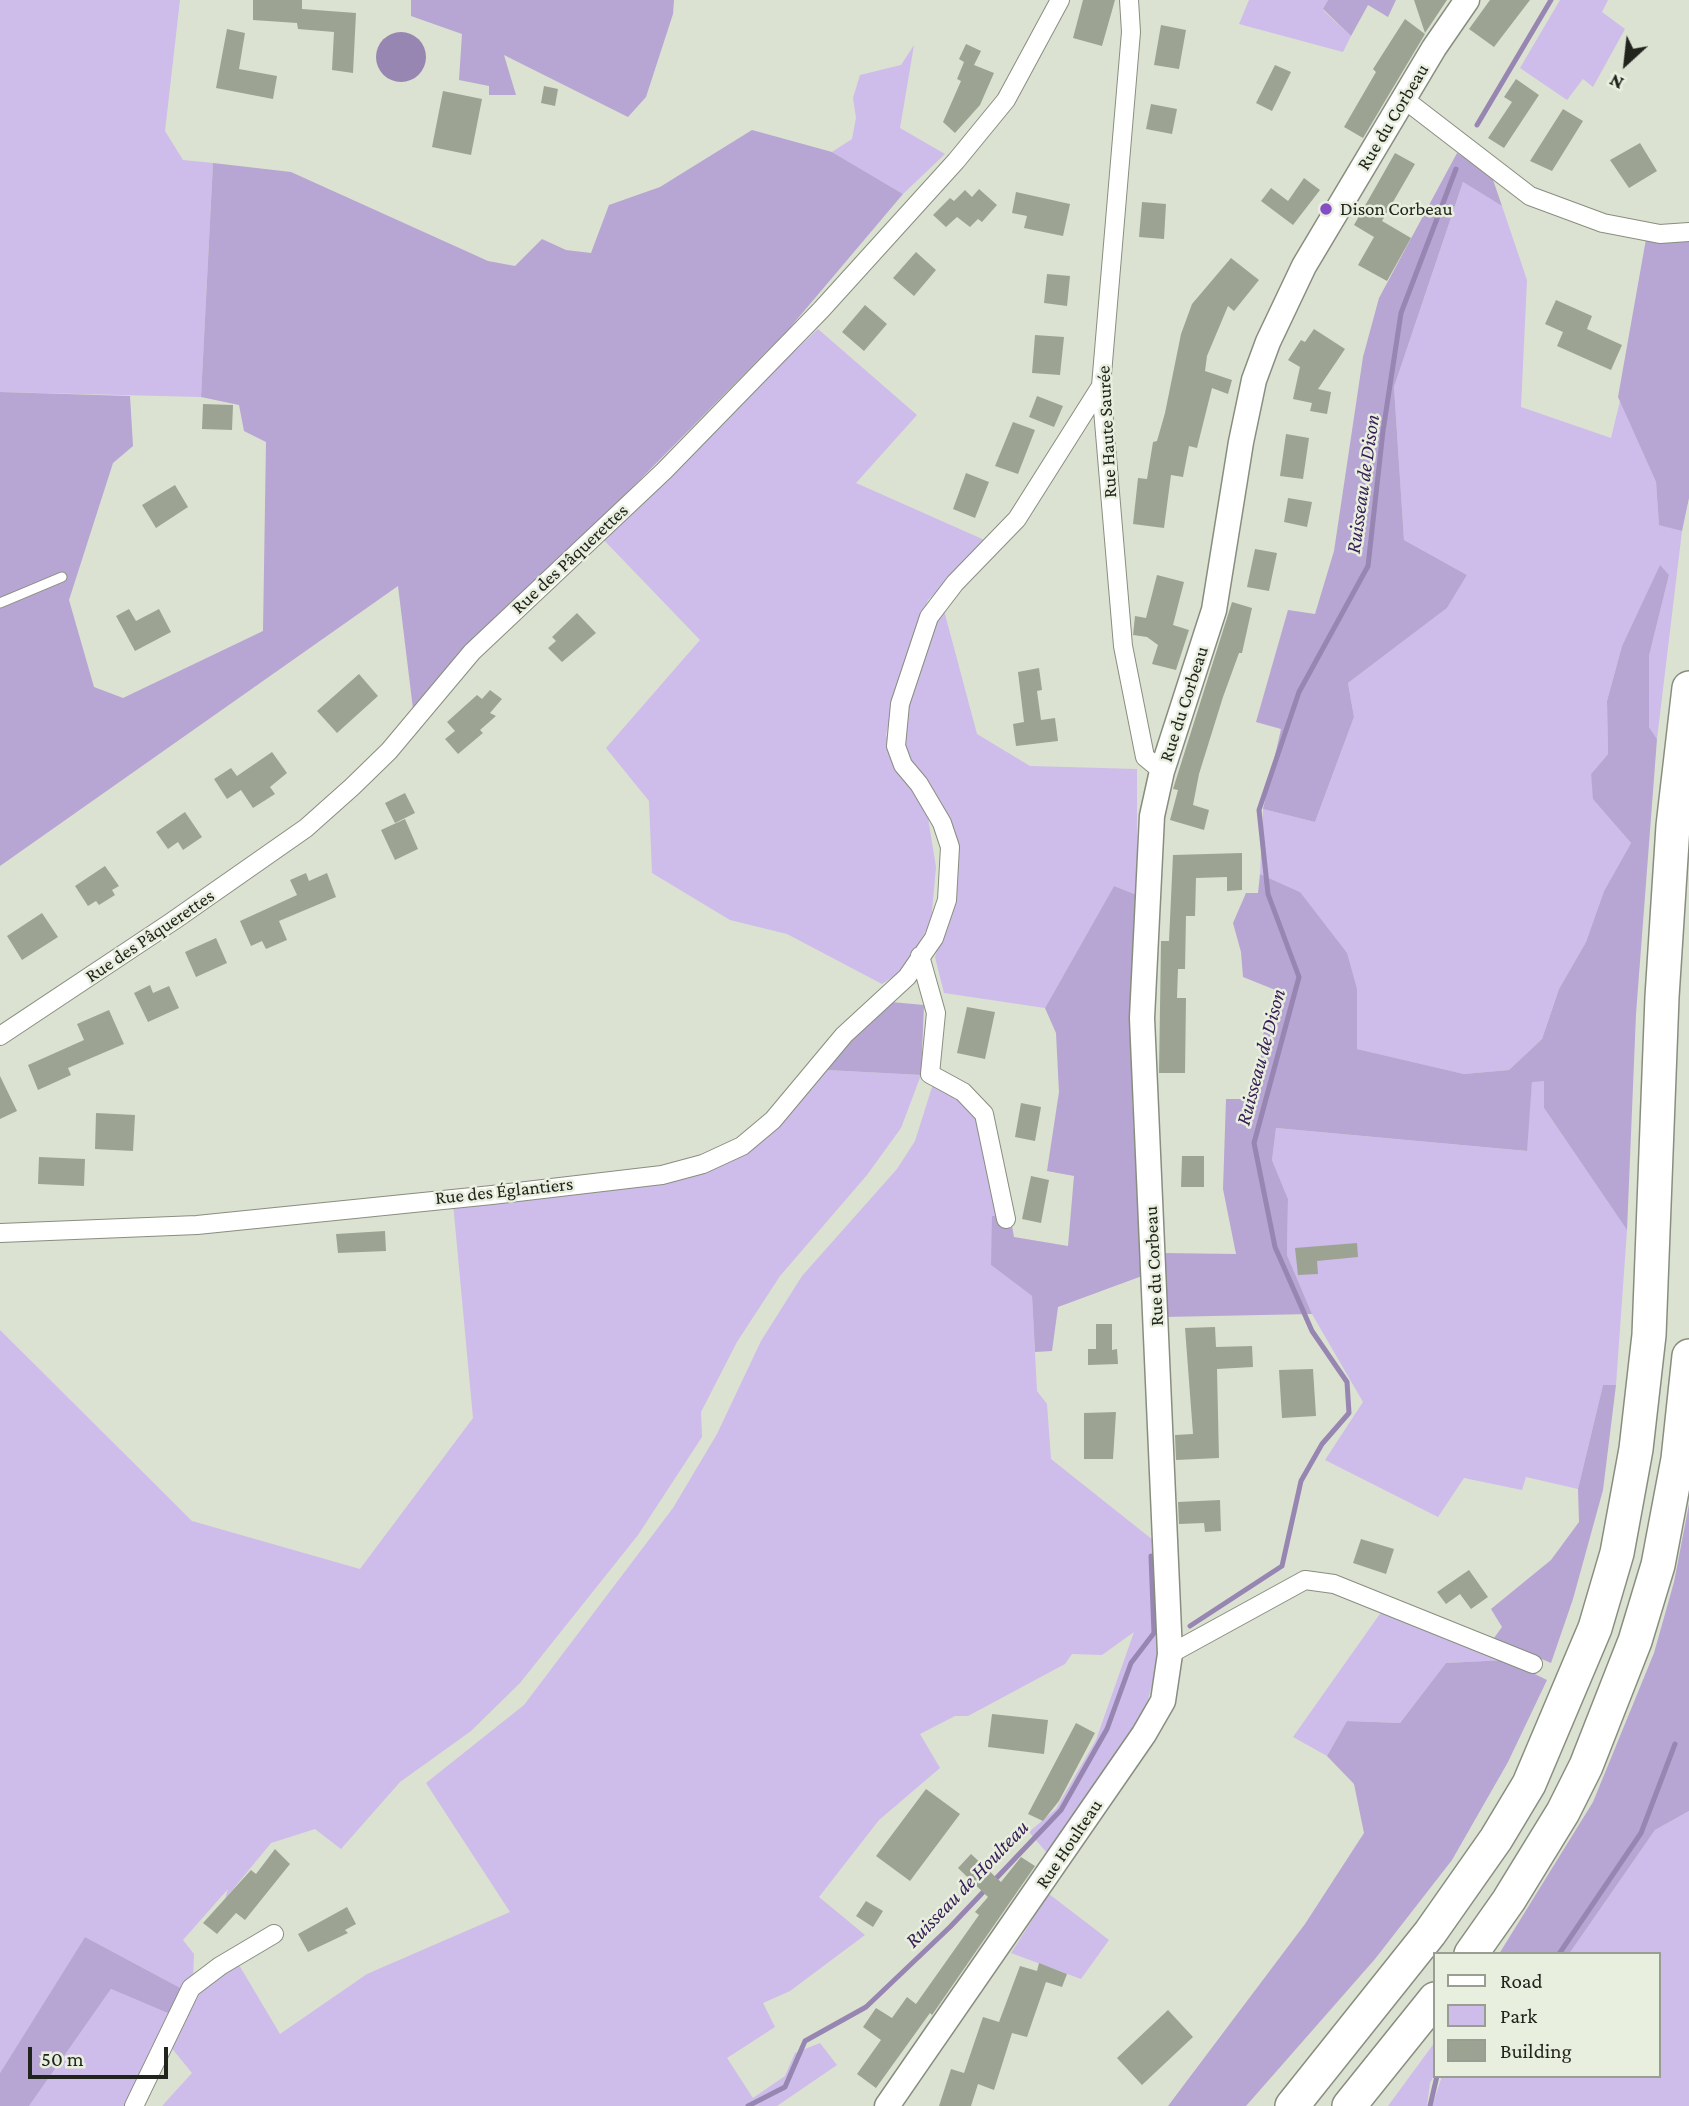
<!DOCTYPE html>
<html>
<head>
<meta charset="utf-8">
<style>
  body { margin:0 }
  #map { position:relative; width:1689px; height:2106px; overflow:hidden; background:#dbe2d1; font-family:"Crimson Pro",serif }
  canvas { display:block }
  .legend { position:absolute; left:1433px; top:1952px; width:228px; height:126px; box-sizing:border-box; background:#e8efde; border:2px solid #989e91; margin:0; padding:9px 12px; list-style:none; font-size:21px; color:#21241d }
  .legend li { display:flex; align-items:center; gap:14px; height:35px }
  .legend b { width:35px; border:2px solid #989e91 }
  .north { position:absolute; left:1591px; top:28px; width:70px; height:70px; -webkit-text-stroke:5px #e8efde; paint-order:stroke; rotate:207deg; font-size:19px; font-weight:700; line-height:28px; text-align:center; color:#21241d }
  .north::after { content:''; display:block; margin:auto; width:24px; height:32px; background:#21241d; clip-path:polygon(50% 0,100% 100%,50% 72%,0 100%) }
  .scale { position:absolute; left:28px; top:2047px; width:140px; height:32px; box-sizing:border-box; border:4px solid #21241d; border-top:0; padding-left:9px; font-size:21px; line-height:24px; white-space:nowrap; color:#21241d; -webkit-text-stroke:5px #e8efde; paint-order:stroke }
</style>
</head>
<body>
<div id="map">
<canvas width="1689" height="2106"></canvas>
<ul class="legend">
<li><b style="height:9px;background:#fff"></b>Road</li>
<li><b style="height:19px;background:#cebcea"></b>Park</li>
<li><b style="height:19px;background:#9da393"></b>Building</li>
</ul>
<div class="north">N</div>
<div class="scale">50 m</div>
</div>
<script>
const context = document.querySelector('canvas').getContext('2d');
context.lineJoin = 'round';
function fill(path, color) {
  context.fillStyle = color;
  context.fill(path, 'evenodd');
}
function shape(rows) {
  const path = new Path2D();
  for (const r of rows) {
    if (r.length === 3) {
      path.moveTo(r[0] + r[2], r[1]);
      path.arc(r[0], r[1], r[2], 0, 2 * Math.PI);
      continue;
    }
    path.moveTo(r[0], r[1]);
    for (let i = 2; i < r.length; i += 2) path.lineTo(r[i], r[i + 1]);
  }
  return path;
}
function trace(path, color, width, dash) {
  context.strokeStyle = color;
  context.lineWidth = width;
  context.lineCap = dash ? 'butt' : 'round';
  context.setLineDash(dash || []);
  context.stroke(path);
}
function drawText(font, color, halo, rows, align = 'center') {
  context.font = font + ' "Crimson Pro",serif';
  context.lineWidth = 5;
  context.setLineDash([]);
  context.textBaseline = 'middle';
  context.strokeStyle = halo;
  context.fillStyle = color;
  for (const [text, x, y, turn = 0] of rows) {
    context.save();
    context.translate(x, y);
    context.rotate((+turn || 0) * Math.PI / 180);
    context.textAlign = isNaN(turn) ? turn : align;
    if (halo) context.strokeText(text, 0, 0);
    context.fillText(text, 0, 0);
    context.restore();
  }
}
fill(shape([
  [0,0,180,0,165,131,183,160,213,163,201,397,0,392],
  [1249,0,1328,0,1323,10,1351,36,1343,52,1239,24],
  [1560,0,1608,0,1602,12,1625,29,1593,87,1583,79,1567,100,1520,68],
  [914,45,900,128,945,154,903,194,832,152,852,139,856,118,853,98,860,75,901,65],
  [1463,182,1502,206,1527,280,1521,407,1611,438,1620,401,1656,482,1659,524,1682,531,1657,739,1649,727,1649,656,1669,575,1660,566,1622,646,1607,701,1608,754,1591,774,1594,799,1631,843,1604,891,1586,942,1559,989,1542,1039,1509,1070,1464,1074,1357,1049,1357,989,1300,892,1260,874,1263,809,1315,822,1354,717,1348,683,1447,608,1467,575,1404,540,1394,387],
  [818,329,917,415,856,483,989,542,928,600,900,677,886,735,900,769,928,818,936,867,931,922,903,970,882,984,787,934,730,920,652,873,649,801,606,748,700,640,600,536],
  [942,603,977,734,1030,766,1137,769,1137,895,1114,886,1045,1008,944,993,935,957,948,915,955,871,902,752,902,712],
  [827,1070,921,1075,901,1128,867,1175,780,1276,737,1342,701,1412,702,1437,638,1535,520,1683,471,1731,400,1782,341,1849,315,1829,271,1843,225,1899,228,1889,183,1940,194,1954,193,1979,186,1991,85,1937,0,2073,0,1330,192,1521,360,1569,473,1418,453,1203,672,1181,748,1153],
  [1532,1081,1544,1081,1544,1108,1627,1230,1616,1385,1603,1385,1578,1489,1526,1477,1522,1490,1464,1478,1438,1517,1325,1460,1363,1402,1312,1314,1287,1255,1288,1199,1272,1160,1276,1128,1526,1151],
  [933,1084,970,1104,989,1144,997,1216,991,1265,1032,1296,1037,1391,1047,1404,1051,1459,1158,1544,1158,1660,1147,1704,1119,1757,1047,1853,1029,1832,1056,1809,1096,1740,1134,1632,1102,1655,1072,1654,1065,1664,968,1716,955,1716,920,1734,940,1768,879,1820,819,1897,865,1935,790,1991,763,2003,775,2027,727,2058,753,2098,785,2076,795,2053,820,2043,837,2065,777,2106,162,2106,192,2073,170,2046,201,1991,221,1971,239,1965,280,2034,367,1974,510,1912,426,1783,524,1705,673,1508,717,1434,761,1341,802,1276,897,1169,915,1141],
  [1382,1611,1506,1660,1446,1663,1400,1723,1347,1721,1327,1756,1293,1737],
  [1689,1811,1689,2106,1432,2106,1442,2076,1659,2076,1659,1954,1569,1954,1655,1830],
  [1049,1894,1109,1940,1081,1979,1011,1953],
  [111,1989,170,2014,127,2106,29,2106],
  [1435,2042,1435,2074,1430,2083,1427,2106,1388,2106]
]), '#cebcea');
fill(shape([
  [411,0,674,0,673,14,646,97,628,117,504,55,516,95,489,95,489,86,459,80,462,34,411,16],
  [1328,0,1396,0,1388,17,1368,5,1351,36,1323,9],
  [752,130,832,152,903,194,788,330,413,709,398,586,0,866,0,392,130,396,133,446,113,463,69,600,94,687,123,698,263,631,266,442,244,431,239,405,201,397,213,163,291,172,488,261,515,266,542,239,566,250,591,253,609,205,660,187],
  [1457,153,1491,174,1502,206,1463,182,1394,387,1404,540,1467,575,1447,608,1348,683,1354,717,1315,822,1263,809,1281,729,1256,722,1288,610,1315,614,1334,551,1363,357,1379,298],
  [1646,239,1689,241,1689,498,1682,531,1659,525,1656,482,1618,397],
  [1660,565,1669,575,1649,656,1649,727,1657,739,1636,1014,1627,1230,1544,1108,1544,1081,1532,1082,1527,1151,1276,1128,1272,1160,1288,1199,1287,1255,1312,1314,1163,1317,1160,1253,1236,1254,1223,1189,1226,1099,1256,1099,1264,1029,1278,991,1243,977,1241,952,1233,923,1246,893,1258,893,1260,874,1300,892,1347,953,1357,989,1357,1049,1464,1074,1509,1070,1542,1039,1559,989,1586,942,1604,891,1631,843,1593,799,1591,774,1608,754,1607,701,1622,646],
  [1114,886,1137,895,1132,1095,1142,1276,1058,1307,1052,1351,1035,1352,1032,1296,991,1265,992,1216,1010,1215,1014,1237,1068,1246,1074,1176,1047,1171,1059,1092,1056,1033,1045,1008],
  [891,1002,924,1005,921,1075,827,1070,860,1026],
  [1603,1385,1616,1385,1603,1490,1573,1599,1551,1663,1494,1638,1502,1627,1491,1609,1551,1560,1579,1522,1578,1489],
  [1689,1504,1689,1811,1655,1830,1569,1954,1499,1954,1593,1802,1654,1653,1674,1582],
  [1506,1660,1547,1680,1508,1762,1452,1860,1375,1959,1246,2106,1168,2106,1305,1924,1364,1833,1354,1784,1327,1756,1347,1721,1400,1723,1446,1663],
  [85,1937,186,1991,170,2014,111,1989,29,2106,0,2106,0,2073]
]), '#b7a5d3');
fill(shape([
  [401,57,25]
]), '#9785b2');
trace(shape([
  [1477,125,1551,0],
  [1190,1626,1282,1566,1301,1481,1322,1444,1349,1413,1347,1382,1312,1331,1275,1247,1254,1143,1299,977,1268,894,1259,810,1299,692,1368,566,1383,431,1401,313,1456,169],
  [1559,1954,1641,1833,1675,1744],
  [748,2106,785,2087,805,2041,866,2007,950,1927,1061,1810,1107,1729,1131,1663,1154,1633,1151,1556],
  [1430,2106,1437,2076]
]), '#9785b2', 5);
fill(shape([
  [253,0,302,0,302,9,356,13,353,73,332,70,334,32,298,29,297,23,253,20],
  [1083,0,1115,0,1102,46,1073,38],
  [1414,0,1447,0,1425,33],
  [1490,0,1530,0,1494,47,1469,29],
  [1405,19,1425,34,1363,138,1344,127,1376,72,1373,69],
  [1161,25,1186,30,1179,69,1154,65],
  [227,29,245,33,239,69,277,76,273,99,216,88],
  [966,44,981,51,974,65,994,73,980,105,955,133,943,122,961,81,957,79,964,62,959,59],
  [1275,65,1291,72,1272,111,1256,103],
  [1516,79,1539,95,1504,148,1488,138,1512,102,1504,97],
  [544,86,558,89,555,106,541,103],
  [443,91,482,99,471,155,432,147],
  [1151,104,1177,109,1172,134,1146,129],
  [1563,109,1583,121,1552,171,1530,161],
  [1640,143,1657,171,1629,188,1610,160],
  [1395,153,1415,164,1382,221,1411,238,1387,281,1358,265,1374,237,1354,225],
  [1304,178,1320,190,1293,225,1261,201,1271,188,1288,201],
  [979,189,997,205,982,222,978,219,970,227,957,217,946,227,933,215,950,198,954,201,965,190,972,197],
  [1016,192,1070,204,1063,236,1024,228,1027,216,1012,213],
  [1142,202,1166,204,1164,239,1139,237],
  [916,252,936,270,914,296,893,278],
  [1231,258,1259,280,1234,311,1228,306,1207,356,1205,371,1232,380,1228,394,1212,388,1197,448,1189,446,1183,477,1171,475,1164,528,1133,524,1138,478,1147,479,1153,442,1157,441,1165,413,1181,334,1192,304],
  [1047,274,1070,276,1067,306,1044,303],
  [1556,300,1592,316,1587,329,1622,345,1611,370,1557,346,1563,332,1545,324],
  [865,305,887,324,864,351,842,332],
  [1314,329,1345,349,1318,389,1331,392,1327,414,1310,411,1312,403,1293,399,1300,367,1288,360,1301,340,1305,342],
  [1035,335,1064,337,1060,375,1032,373],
  [1037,396,1063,406,1054,427,1029,417],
  [203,404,233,405,232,430,202,429],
  [1013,422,1035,430,1018,474,995,466],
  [1286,434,1309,438,1303,479,1280,476],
  [966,473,989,482,975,518,953,509],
  [175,485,188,507,156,528,142,505],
  [1288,498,1312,502,1307,527,1284,522],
  [1255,549,1277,553,1269,591,1247,587],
  [1157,575,1184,582,1173,625,1189,630,1176,670,1152,664,1158,645,1147,637,1133,635,1135,616,1146,618],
  [1232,602,1252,608,1242,653,1239,653,1223,697,1199,774,1193,805,1209,810,1204,830,1170,820,1178,790,1173,789],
  [129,609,136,621,159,609,171,632,135,651,116,616],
  [577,613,596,633,562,662,548,648,556,641,552,637],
  [1039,668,1042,690,1037,691,1041,720,1055,718,1058,741,1016,746,1013,724,1024,722,1018,672],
  [359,674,378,696,337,733,317,711],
  [490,690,502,699,490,713,496,716,480,730,483,733,458,754,445,739,455,731,447,722,477,695,482,699],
  [272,752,287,773,270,787,275,794,253,808,241,790,227,799,214,779,231,768,237,776],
  [405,793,415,813,395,823,385,803],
  [185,812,202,837,183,850,178,842,168,849,156,832],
  [405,819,418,849,395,860,381,830],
  [1242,853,1242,890,1227,891,1227,877,1196,878,1195,916,1186,916,1185,969,1178,969,1177,998,1186,998,1185,1073,1159,1073,1161,941,1169,941,1173,855],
  [105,866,119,886,112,890,115,895,99,905,96,901,88,906,75,886],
  [306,873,309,881,327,873,336,897,279,921,287,940,266,949,262,941,251,946,240,921,297,895,290,880],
  [42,913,58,937,22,960,7,936],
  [216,938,227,963,196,977,185,952],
  [150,985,153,993,169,986,179,1008,148,1022,134,993],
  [967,1007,995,1012,985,1059,957,1053],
  [109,1010,124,1044,68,1068,71,1075,38,1090,28,1065,84,1040,77,1024],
  [0,1076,17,1111,0,1119],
  [1021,1103,1041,1107,1035,1141,1015,1137],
  [96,1113,135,1115,133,1151,95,1149],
  [1182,1156,1204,1156,1204,1187,1181,1187],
  [39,1157,85,1159,84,1186,38,1184],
  [1031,1176,1049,1180,1041,1223,1022,1219],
  [385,1231,386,1251,338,1253,336,1234],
  [1357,1243,1358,1257,1317,1261,1318,1274,1298,1275,1295,1248],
  [1096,1324,1112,1324,1112,1350,1117,1349,1118,1364,1088,1365,1088,1349,1096,1349],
  [1215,1327,1216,1347,1252,1346,1253,1367,1217,1369,1219,1458,1176,1460,1175,1435,1193,1434,1185,1328],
  [1313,1369,1316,1416,1282,1418,1279,1370],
  [1116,1412,1113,1459,1084,1459,1084,1413],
  [1220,1500,1221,1531,1205,1532,1204,1523,1179,1524,1178,1502],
  [1361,1539,1394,1549,1386,1574,1353,1563],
  [1469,1570,1488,1597,1471,1609,1460,1594,1446,1604,1437,1592],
  [992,1714,1048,1720,1044,1754,988,1747],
  [1076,1723,1095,1733,1059,1801,1043,1821,1028,1814],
  [926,1789,960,1814,910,1881,876,1856],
  [275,1849,290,1864,245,1920,236,1913,217,1934,203,1923,251,1870,256,1874],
  [971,1854,1001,1882,1021,1857,1035,1866,932,2015,930,2013,876,2088,857,2074,881,2040,863,2027,876,2008,892,2018,907,1997,916,2004,979,1915,975,1912,988,1897,958,1868],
  [866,1901,883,1911,873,1927,856,1916],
  [347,1907,356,1924,345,1930,348,1933,308,1952,298,1934],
  [1039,1963,1067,1974,1062,1987,1046,1982,1027,2037,1012,2033,994,2090,978,2084,971,2106,939,2106,951,2069,964,2073,983,2017,999,2022,1020,1966,1037,1971],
  [1168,2010,1193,2037,1142,2085,1117,2058]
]), '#9da393');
const lane = shape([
  [0,603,62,577]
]);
const street = shape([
  [1129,0,1131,32,1101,386,1123,646,1145,757,1162,771],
  [1404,99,1530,196,1603,223,1660,234,1689,232],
  [920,956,936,1013,930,1074,963,1092,984,1114,1006,1219],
  [0,1036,173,921,306,828,352,787,389,751,472,652,664,471,821,310,956,161,1006,100,1060,0],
  [0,1233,197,1225,492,1195,662,1175,703,1164,742,1146,773,1120,844,1035,907,977,934,938,947,900,950,847,942,823,919,784,903,765,896,746,900,704,929,617,955,583,1017,519,1101,386],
  [1170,1654,1305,1580,1334,1584,1533,1664],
  [134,2106,191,1988,220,1966,274,1934]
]);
const secondary = shape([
  [887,2106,1144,1734,1163,1701,1170,1654,1142,1018,1152,816,1162,771,1214,610,1241,442,1254,380,1268,342,1304,266,1434,48,1467,0]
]);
const highway = shape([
  [1471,1954,1509,1900,1563,1812,1586,1766,1635,1641,1658,1565,1678,1459,1689,1356],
  [1292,2106,1430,1933,1496,1839,1529,1784,1595,1628,1617,1553,1636,1449,1649,1335,1662,997,1673,826,1689,688],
  [1349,2106,1435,1999]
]);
trace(lane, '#888e7f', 11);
trace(street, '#888e7f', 20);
trace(secondary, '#888e7f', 27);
trace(highway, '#888e7f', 36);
trace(lane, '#fff', 9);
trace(street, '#fff', 18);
trace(secondary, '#fff', 24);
trace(highway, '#fff', 33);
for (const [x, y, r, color] of [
  [1326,209,7,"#864ec5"]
]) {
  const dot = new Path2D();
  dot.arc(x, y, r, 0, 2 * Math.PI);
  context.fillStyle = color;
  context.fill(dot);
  trace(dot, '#e8efde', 2.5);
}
drawText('19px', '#21241d', '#e8efde', [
  ["Rue du Corbeau",1393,117,-59],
  ["Rue Haute Saurée",1107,432,-93],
  ["Rue des Pâquerettes",570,559,-43],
  ["Rue du Corbeau",1184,704,-72],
  ["Rue des Pâquerettes",150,936,-34],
  ["Rue des Églantiers",504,1191,-6],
  ["Rue du Corbeau",1154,1266,-93],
  ["Rue Houlteau",1069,1844,-56]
]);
drawText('19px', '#21241d', '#e8efde', [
  ["Dison Corbeau",1340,209]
], 'left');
drawText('italic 21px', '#361b54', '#e8efde', [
  ["Ruisseau de Dison",1363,484,-82],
  ["Ruisseau de Dison",1261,1057,-75],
  ["Ruisseau de Houlteau",967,1884,-46]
]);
</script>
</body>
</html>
